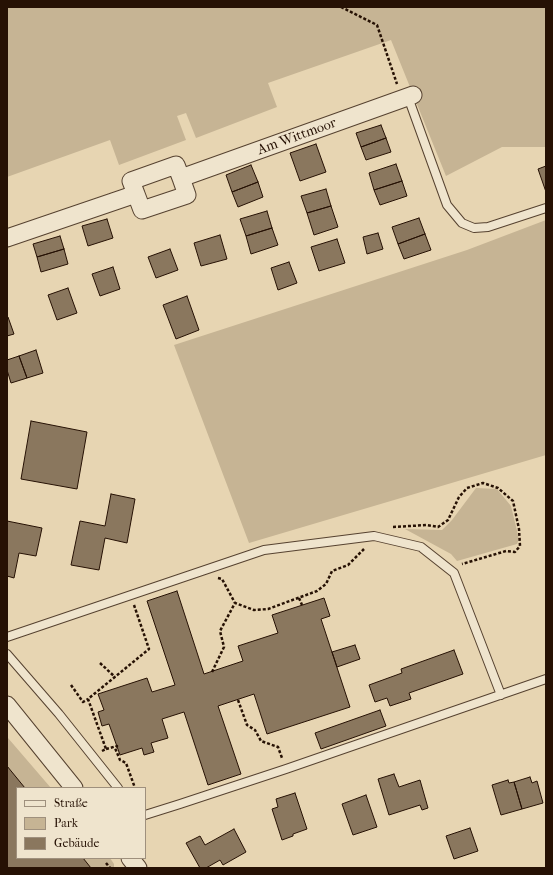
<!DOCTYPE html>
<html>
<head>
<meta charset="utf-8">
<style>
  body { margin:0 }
  #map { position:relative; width:553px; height:875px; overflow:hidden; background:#e7d5b2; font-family:"IM FELL French Canon",serif }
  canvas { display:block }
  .frame { position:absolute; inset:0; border:8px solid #261104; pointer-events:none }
  .legend { position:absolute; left:16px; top:787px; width:130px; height:72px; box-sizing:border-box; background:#efe4cd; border:1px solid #9f907d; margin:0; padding:5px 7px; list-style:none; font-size:12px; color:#261104 }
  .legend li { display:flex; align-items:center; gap:8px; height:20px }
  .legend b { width:20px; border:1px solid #9f907d }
</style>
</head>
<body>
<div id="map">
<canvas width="553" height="875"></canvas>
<div class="frame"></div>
<ul class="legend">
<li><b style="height:5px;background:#efe4cd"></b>Straße</li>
<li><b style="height:11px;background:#c6b494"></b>Park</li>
<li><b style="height:11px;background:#8a775e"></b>Gebäude</li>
</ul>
</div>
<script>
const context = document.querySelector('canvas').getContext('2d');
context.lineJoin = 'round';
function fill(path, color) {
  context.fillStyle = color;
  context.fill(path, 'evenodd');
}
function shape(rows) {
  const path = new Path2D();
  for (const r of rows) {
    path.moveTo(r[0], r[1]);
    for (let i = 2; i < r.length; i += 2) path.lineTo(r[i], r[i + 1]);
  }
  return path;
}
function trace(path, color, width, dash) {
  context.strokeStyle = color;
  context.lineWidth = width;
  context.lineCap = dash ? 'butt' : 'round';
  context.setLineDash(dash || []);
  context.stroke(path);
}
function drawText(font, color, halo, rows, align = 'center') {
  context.font = font + ' "IM FELL French Canon",serif';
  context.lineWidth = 3.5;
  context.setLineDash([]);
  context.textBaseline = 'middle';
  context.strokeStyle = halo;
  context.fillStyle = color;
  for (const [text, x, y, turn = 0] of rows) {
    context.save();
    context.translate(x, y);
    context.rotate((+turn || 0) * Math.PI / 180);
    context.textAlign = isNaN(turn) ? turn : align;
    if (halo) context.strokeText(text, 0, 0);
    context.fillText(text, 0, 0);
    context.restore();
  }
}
fill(shape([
  [7,7,546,7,546,147,502,147,446,176,391,40,268,83,277,107,196,138,186,113,177,116,186,140,119,165,110,140,7,177],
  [546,220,546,455,249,543,174,345,467,250],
  [476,488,497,489,511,506,519,539,517,544,457,561,451,554,405,529,442,530,452,520],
  [8,738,51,788,17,788,17,858,110,858,114,864,114,868,7,868,7,739]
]), '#c6b494');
const building = shape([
  [381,125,386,138,361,147,356,133,381,125],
  [386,138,391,152,366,160,361,147,386,138],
  [316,144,326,172,300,181,290,153,316,144],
  [396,164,402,181,374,190,369,173,396,164],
  [251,165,258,182,232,192,226,175,251,165],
  [546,166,546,192,538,169,546,166],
  [402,181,407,196,380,205,374,190,402,181],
  [258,182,263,197,238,207,232,192,258,182],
  [326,189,331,206,307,213,301,196,326,189],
  [331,206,338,227,314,235,307,213,331,206],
  [267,211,272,228,246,236,240,219,267,211],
  [419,218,425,234,398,244,392,227,419,218],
  [107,219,113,238,88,246,82,226,107,219],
  [272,228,278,245,251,254,246,236,272,228],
  [378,233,383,249,367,254,363,237,378,233],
  [425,234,431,250,404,259,398,244,425,234],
  [220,235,227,259,201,266,194,243,220,235],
  [60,236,64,249,37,257,33,244,60,236],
  [337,239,345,263,319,271,311,247,337,239],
  [64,249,68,264,41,272,37,257,64,249],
  [170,249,178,270,156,278,148,257,170,249],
  [289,262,297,283,278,290,271,268,289,262],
  [113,267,120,289,100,296,92,274,113,267],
  [68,288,77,313,57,320,48,295,68,288],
  [187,296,199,330,176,339,163,305,187,296],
  [7,317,8,317,14,334,7,336,7,317],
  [36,350,43,373,27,378,19,356,36,350],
  [19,356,27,378,11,383,7,370,7,360,19,356],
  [31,421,87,432,77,489,21,479,31,421],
  [111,494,135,499,127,543,105,538,99,570,71,565,80,521,105,526,111,494],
  [7,521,42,528,36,556,19,553,14,578,7,576,7,521],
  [177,591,204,674,243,661,238,646,278,633,272,615,324,598,330,616,321,619,350,707,267,734,254,694,218,706,241,774,208,785,184,712,162,719,168,738,151,743,154,752,144,755,142,748,120,755,109,724,102,726,98,712,104,710,98,694,147,678,152,692,175,685,147,601,177,591],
  [355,645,360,659,337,667,332,652,355,645],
  [454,650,463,674,409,693,411,699,390,706,387,698,375,702,369,685,402,673,401,669,454,650],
  [380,710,386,726,321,749,315,733,380,710],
  [7,766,25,788,17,788,17,858,83,858,91,868,7,868,7,766],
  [394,774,399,787,420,780,428,808,422,810,420,805,389,815,378,779,394,774],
  [530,777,532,783,537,781,543,803,522,809,514,782,530,777],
  [508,780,509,783,514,782,522,809,501,815,492,785,508,780],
  [295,793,307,829,293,834,293,836,282,840,272,809,278,807,276,799,295,793],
  [366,795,377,827,353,835,342,804,366,795],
  [470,828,478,851,454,859,446,836,470,828],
  [234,829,246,852,223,865,220,860,206,868,200,868,186,843,200,836,205,845,234,829]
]);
fill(building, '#8a775e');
trace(building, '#261104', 1);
const lane = shape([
  [408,97,447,205,462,223,474,228,488,227,546,208],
  [7,637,264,550,374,536,421,547,454,573,501,695],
  [7,654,59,714,118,788],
  [145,815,180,804,286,769,546,679]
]);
const street = shape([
  [136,194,131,181,176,165,181,178],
  [7,238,136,194,142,210,187,195,181,178,413,95],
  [7,705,74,788],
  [130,858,138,868]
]);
trace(lane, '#564230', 10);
trace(street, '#564230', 19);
trace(shape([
  [341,7,377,25,397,84],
  [393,527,427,525,438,527,448,520,459,497,467,488,483,483,498,488,513,501,519,529,520,546,515,552,506,551,462,564],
  [218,578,222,579,235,603],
  [299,598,302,605],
  [100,663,115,677],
  [212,672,224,647,220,631,235,603,254,610,268,609,317,591,326,584,332,571,348,565,364,549],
  [71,685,83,702,88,699],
  [238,700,247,725,255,730,261,741,278,747,282,758],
  [106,749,117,746,115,748,120,760,126,763,135,788],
  [102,751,106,749,88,699,149,649,134,605],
  [106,863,110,868]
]), '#261104', 2.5, [3, 2]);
trace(lane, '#efe4cd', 8);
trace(street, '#efe4cd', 17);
drawText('14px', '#261104', '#efe4cd', [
  ["Am Wittmoor",297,137,-20]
]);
</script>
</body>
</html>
